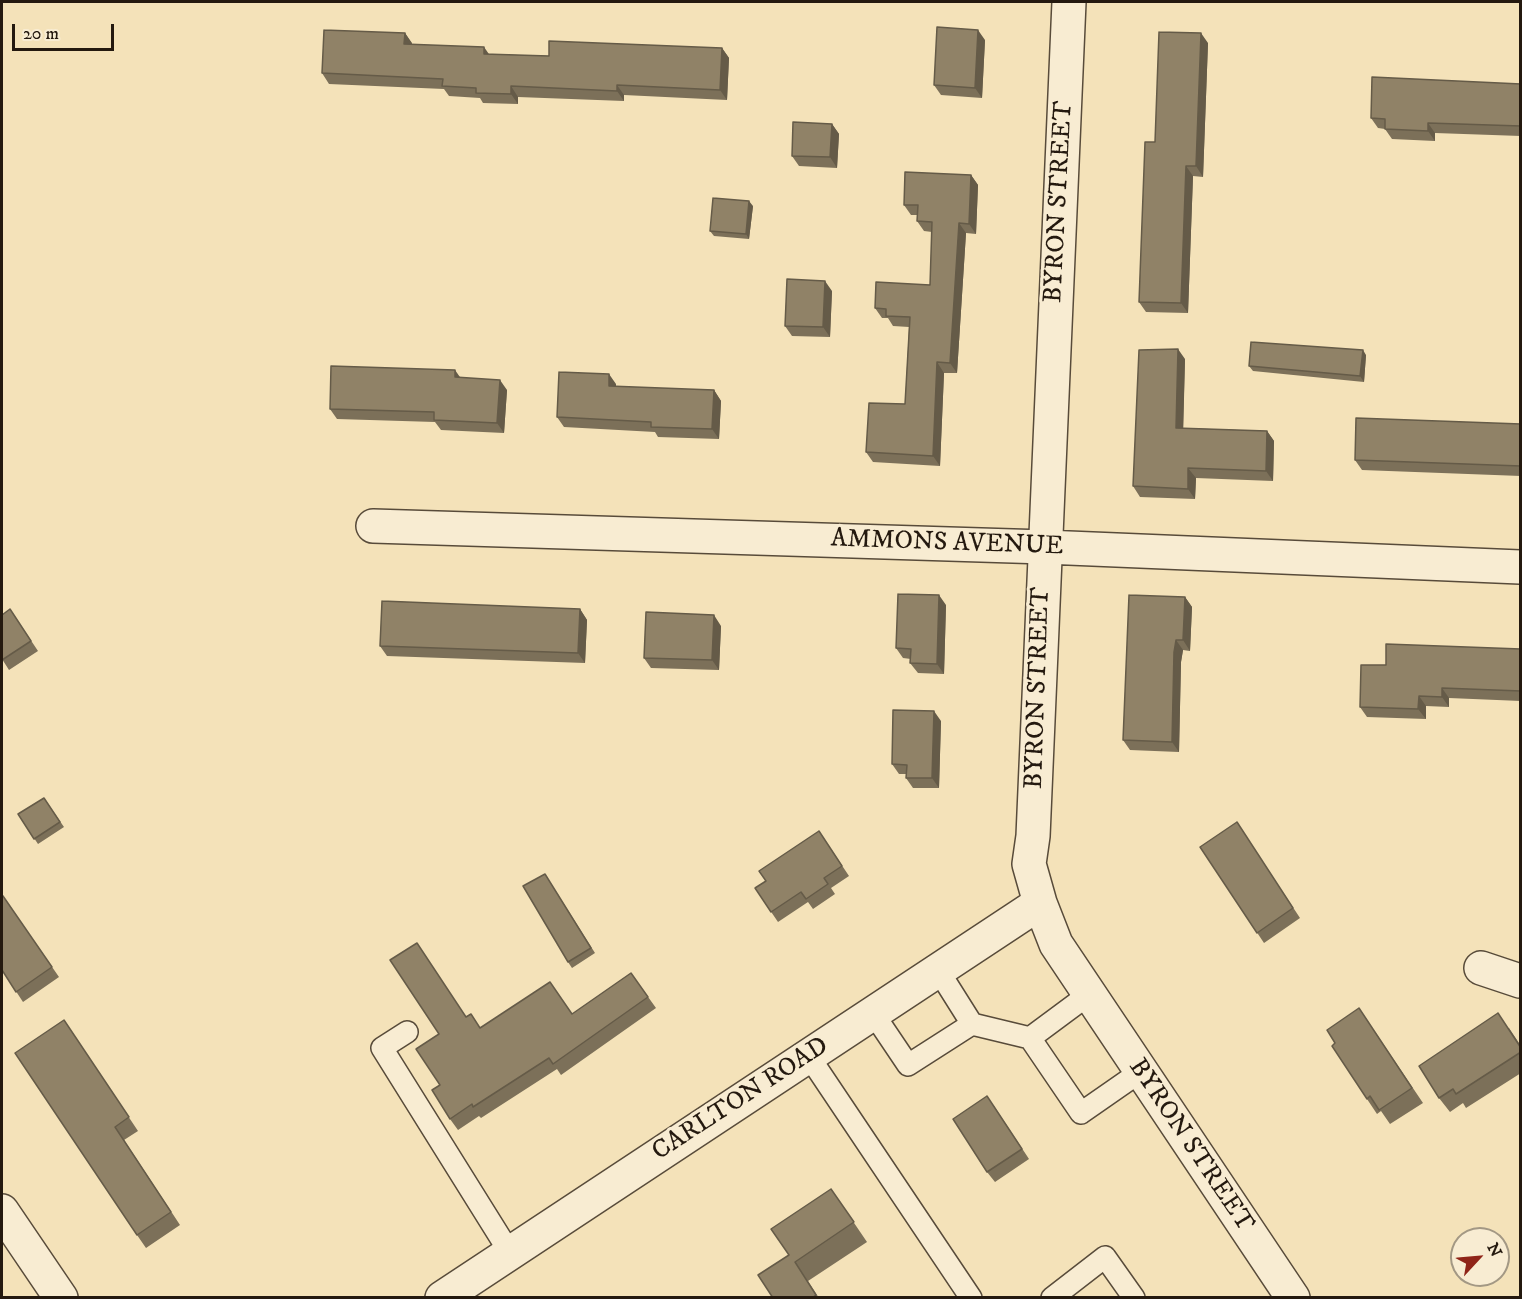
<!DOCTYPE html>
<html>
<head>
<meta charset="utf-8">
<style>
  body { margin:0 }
  #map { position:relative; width:1522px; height:1299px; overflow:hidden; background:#f4e2b9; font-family:"IM FELL DW Pica",serif }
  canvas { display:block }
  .frame { position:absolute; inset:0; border:3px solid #24190f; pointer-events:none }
  .north { position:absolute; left:1450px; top:1227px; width:60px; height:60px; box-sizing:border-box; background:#f8ecd2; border:2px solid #a39884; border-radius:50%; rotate:64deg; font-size:16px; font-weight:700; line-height:24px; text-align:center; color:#24190f }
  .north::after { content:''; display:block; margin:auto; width:21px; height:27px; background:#8f2418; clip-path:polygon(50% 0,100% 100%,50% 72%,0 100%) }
  .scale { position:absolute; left:12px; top:24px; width:102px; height:27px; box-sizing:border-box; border:3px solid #24190f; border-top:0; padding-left:8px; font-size:18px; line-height:21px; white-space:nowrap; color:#24190f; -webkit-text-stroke:4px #f8ecd2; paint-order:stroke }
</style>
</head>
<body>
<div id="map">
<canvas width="1522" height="1299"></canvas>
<div class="frame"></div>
<div class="north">N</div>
<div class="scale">20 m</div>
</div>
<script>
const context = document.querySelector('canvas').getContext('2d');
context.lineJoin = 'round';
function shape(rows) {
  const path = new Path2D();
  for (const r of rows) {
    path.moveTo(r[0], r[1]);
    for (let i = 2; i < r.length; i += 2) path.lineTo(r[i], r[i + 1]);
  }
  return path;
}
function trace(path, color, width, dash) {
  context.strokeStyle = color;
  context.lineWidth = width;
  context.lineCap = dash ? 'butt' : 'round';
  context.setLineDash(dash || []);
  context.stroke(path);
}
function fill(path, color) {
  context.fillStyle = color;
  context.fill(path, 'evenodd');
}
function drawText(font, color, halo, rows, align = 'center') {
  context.font = font + ' "IM FELL DW Pica",serif';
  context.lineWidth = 6;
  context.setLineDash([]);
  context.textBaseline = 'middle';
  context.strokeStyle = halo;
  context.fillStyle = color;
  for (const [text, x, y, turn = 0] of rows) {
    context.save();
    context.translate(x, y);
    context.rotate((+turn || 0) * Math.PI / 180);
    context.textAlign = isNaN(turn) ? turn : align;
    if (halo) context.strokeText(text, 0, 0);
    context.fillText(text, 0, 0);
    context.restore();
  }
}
const service = shape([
  [873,1013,908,1065,972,1024,938,970],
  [972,1024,1030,1038,1088,995],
  [407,1032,382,1048,510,1253],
  [1030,1038,1081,1113,1140,1072],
  [808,1055,971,1298],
  [1052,1298,1105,1257,1134,1298]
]);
const minor = shape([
  [1069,2,1033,836,1029,864,1040,903,1056,944,1293,1298],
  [373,526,1045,547,1520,567],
  [1481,968,1520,981],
  [442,1298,1040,903]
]);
const tertiary = shape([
  [2,1211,61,1298]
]);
trace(service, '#584b3a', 24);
trace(minor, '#584b3a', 36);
trace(tertiary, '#584b3a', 36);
trace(service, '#f8ecd2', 21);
trace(minor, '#f8ecd2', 33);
trace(tertiary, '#f8ecd2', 33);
fill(shape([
  [405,33,412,44,489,54,549,56,722,48,729,58,727,100,624,95,624,101,518,97,518,104,483,103,480,98,449,96,444,89,329,84,322,73],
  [985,40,982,98,941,95,934,85],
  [1208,43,1203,177,1193,176,1188,313,1146,312,1139,302,1155,142],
  [1521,84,1521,136,1435,133,1435,141,1392,139,1385,129,1378,128,1371,118],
  [832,124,839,134,837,168,799,166,792,156],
  [971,175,978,185,976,234,966,233,957,373,944,373,940,466,873,462,866,452,905,404,909,327,893,326,888,318,882,318,875,308,930,285,932,232,924,231,917,221,917,215,911,215,904,205],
  [753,206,749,239,714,236,710,231],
  [832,291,830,337,792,336,785,326],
  [1366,355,1364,382,1253,371,1249,366],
  [1185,359,1183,428,1267,431,1274,441,1273,481,1196,478,1195,499,1140,497,1133,486],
  [460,377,507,390,504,433,441,430,435,422,337,419,330,409],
  [616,384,616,387,714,390,721,401,719,439,658,437,655,432,564,427,557,417],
  [1521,424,1521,476,1362,470,1355,460],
  [1185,597,1192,607,1190,651,1183,650,1181,662,1179,752,1130,750,1123,740],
  [946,605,944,674,918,673,910,663,911,659,903,658,896,648],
  [10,609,38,651,9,670,2,659],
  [580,609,587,620,585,663,387,656,380,646],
  [721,626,719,670,651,668,644,658],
  [1521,649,1521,701,1449,698,1449,707,1426,706,1426,719,1367,717,1360,707,1386,665],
  [941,721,939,788,913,788,906,778,906,774,899,774,892,764],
  [44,798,64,827,38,844,18,814],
  [819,831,849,876,831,888,835,894,813,909,808,902,778,922,755,888,766,881],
  [1244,833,1300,918,1264,943,1200,847],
  [545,874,595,953,572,968,568,962],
  [3,896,59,977,23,1002,2,970],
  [631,973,656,1008,561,1075,557,1069,481,1118,479,1116,458,1130,450,1119,440,1085,439,1034,466,1017,481,1028,572,1014],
  [1359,1008,1423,1103,1390,1124,1381,1111,1377,1114,1367,1099,1335,1043],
  [64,1020,138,1131,124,1140,180,1225,146,1248,137,1235],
  [1509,1028,1521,1046,1521,1073,1466,1108,1463,1103,1450,1112,1439,1098],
  [994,1106,1029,1159,995,1182,987,1172],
  [831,1189,867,1242,808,1281,819,1298,773,1298,789,1255]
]), '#7c7059');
fill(shape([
  [978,30,985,40,982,98,975,88],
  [405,33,412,43,411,54,404,44],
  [1201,33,1208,43,1203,177,1196,166],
  [484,47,491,57,484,54],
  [722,48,729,58,727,100,720,90],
  [617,85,624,95,624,101,617,91],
  [511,86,518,97,518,104,511,94],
  [1428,123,1435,133,1435,141,1428,131],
  [832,124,839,134,837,168,830,157],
  [1186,166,1193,176,1188,313,1181,303],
  [971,175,978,185,976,234,969,224],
  [749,201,753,206,749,239,746,234],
  [959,223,966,233,957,373,950,363],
  [825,281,832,291,830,337,823,327],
  [1178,349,1185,359,1183,438,1176,428],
  [1363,350,1366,355,1364,382,1360,376],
  [937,362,944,373,940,466,933,456],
  [455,370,462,380,455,377],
  [609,374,616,384,616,396,609,386],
  [500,380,507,390,504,433,497,423],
  [714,390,721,401,719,439,712,429],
  [1267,431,1274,441,1273,481,1266,471],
  [1188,468,1196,478,1195,499,1188,489],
  [939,595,946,605,944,674,937,664],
  [1185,597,1192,607,1190,651,1183,640],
  [580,609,587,620,585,663,578,653],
  [714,615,721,626,719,670,712,660],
  [1176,640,1183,650,1181,662,1179,752,1172,742,1174,652],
  [1442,688,1449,698,1449,707,1442,697],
  [1419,696,1426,706,1426,719,1418,709],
  [934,711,941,721,939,788,932,778]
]), '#655b48');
const building = shape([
  [937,27,978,30,975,88,934,85,937,27],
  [324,30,405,33,404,44,484,47,484,54,549,56,549,41,722,48,720,90,617,85,617,91,511,86,511,94,476,93,476,88,442,86,443,79,322,73,324,30],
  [1159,32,1201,33,1196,166,1186,166,1181,303,1139,302,1145,142,1155,142,1159,32],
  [1372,77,1521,84,1521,126,1428,123,1428,131,1385,129,1385,119,1371,118,1372,77],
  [793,122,832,124,830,157,792,156,793,122],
  [905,172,971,175,969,224,959,223,950,363,937,362,933,456,866,452,869,403,905,404,910,317,886,316,886,309,875,308,876,282,930,285,932,222,917,221,918,205,904,205,905,172],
  [713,198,749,201,746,234,710,231,713,198],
  [787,279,825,281,823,327,785,326,787,279],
  [1251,342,1363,350,1360,376,1249,366,1251,342],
  [1178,349,1176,428,1267,431,1266,471,1188,468,1188,489,1133,486,1139,350,1178,349],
  [331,366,455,370,455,377,500,380,497,423,434,420,434,412,330,409,331,366],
  [559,372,609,374,609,386,714,390,712,429,651,427,651,422,557,417,559,372],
  [1356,418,1521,424,1521,466,1355,460,1356,418],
  [898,594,939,595,937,664,910,663,911,649,896,648,898,594],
  [1129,595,1185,597,1183,640,1176,640,1174,652,1172,742,1123,740,1129,595],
  [382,601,580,609,578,653,380,646,382,601],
  [10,609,31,641,2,660,2,615,10,609],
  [646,612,714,615,712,660,644,658,646,612],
  [1386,644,1521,649,1521,691,1442,688,1442,697,1419,696,1418,709,1360,707,1361,665,1386,665,1386,644],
  [893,710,934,711,932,778,906,778,907,765,892,764,893,710],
  [44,798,60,822,34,839,18,814,44,798],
  [1237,822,1293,908,1257,933,1200,847,1237,822],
  [819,831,842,866,824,878,828,884,806,899,801,892,771,912,755,888,766,881,759,871,819,831],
  [545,874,591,948,568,962,523,886,545,874],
  [3,896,52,967,16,992,2,970,2,897,3,896],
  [417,943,466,1017,471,1014,480,1028,550,982,572,1014,631,973,648,997,553,1064,549,1058,473,1107,472,1104,450,1119,432,1090,440,1085,416,1049,439,1034,390,960,417,943],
  [1359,1008,1412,1088,1379,1110,1370,1096,1367,1099,1332,1046,1335,1043,1327,1030,1359,1008],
  [1498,1013,1521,1048,1521,1052,1456,1094,1453,1089,1439,1098,1419,1066,1498,1013],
  [64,1020,129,1117,115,1127,171,1212,137,1235,15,1053,64,1020],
  [987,1096,1022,1149,987,1172,953,1119,987,1096],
  [831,1189,854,1222,795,1262,816,1295,812,1298,773,1298,758,1275,789,1255,771,1229,831,1189]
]);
fill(building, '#908267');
trace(building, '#655b48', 1.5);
drawText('26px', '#24190f', '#f8ecd2', [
  ["BYRON STREET",1060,202,-87],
  ["AMMONS AVENUE",947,544,2],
  ["BYRON STREET",1039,688,-88],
  ["CARLTON ROAD",741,1100,-33],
  ["BYRON STREET",1190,1146,56]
]);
</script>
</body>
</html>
